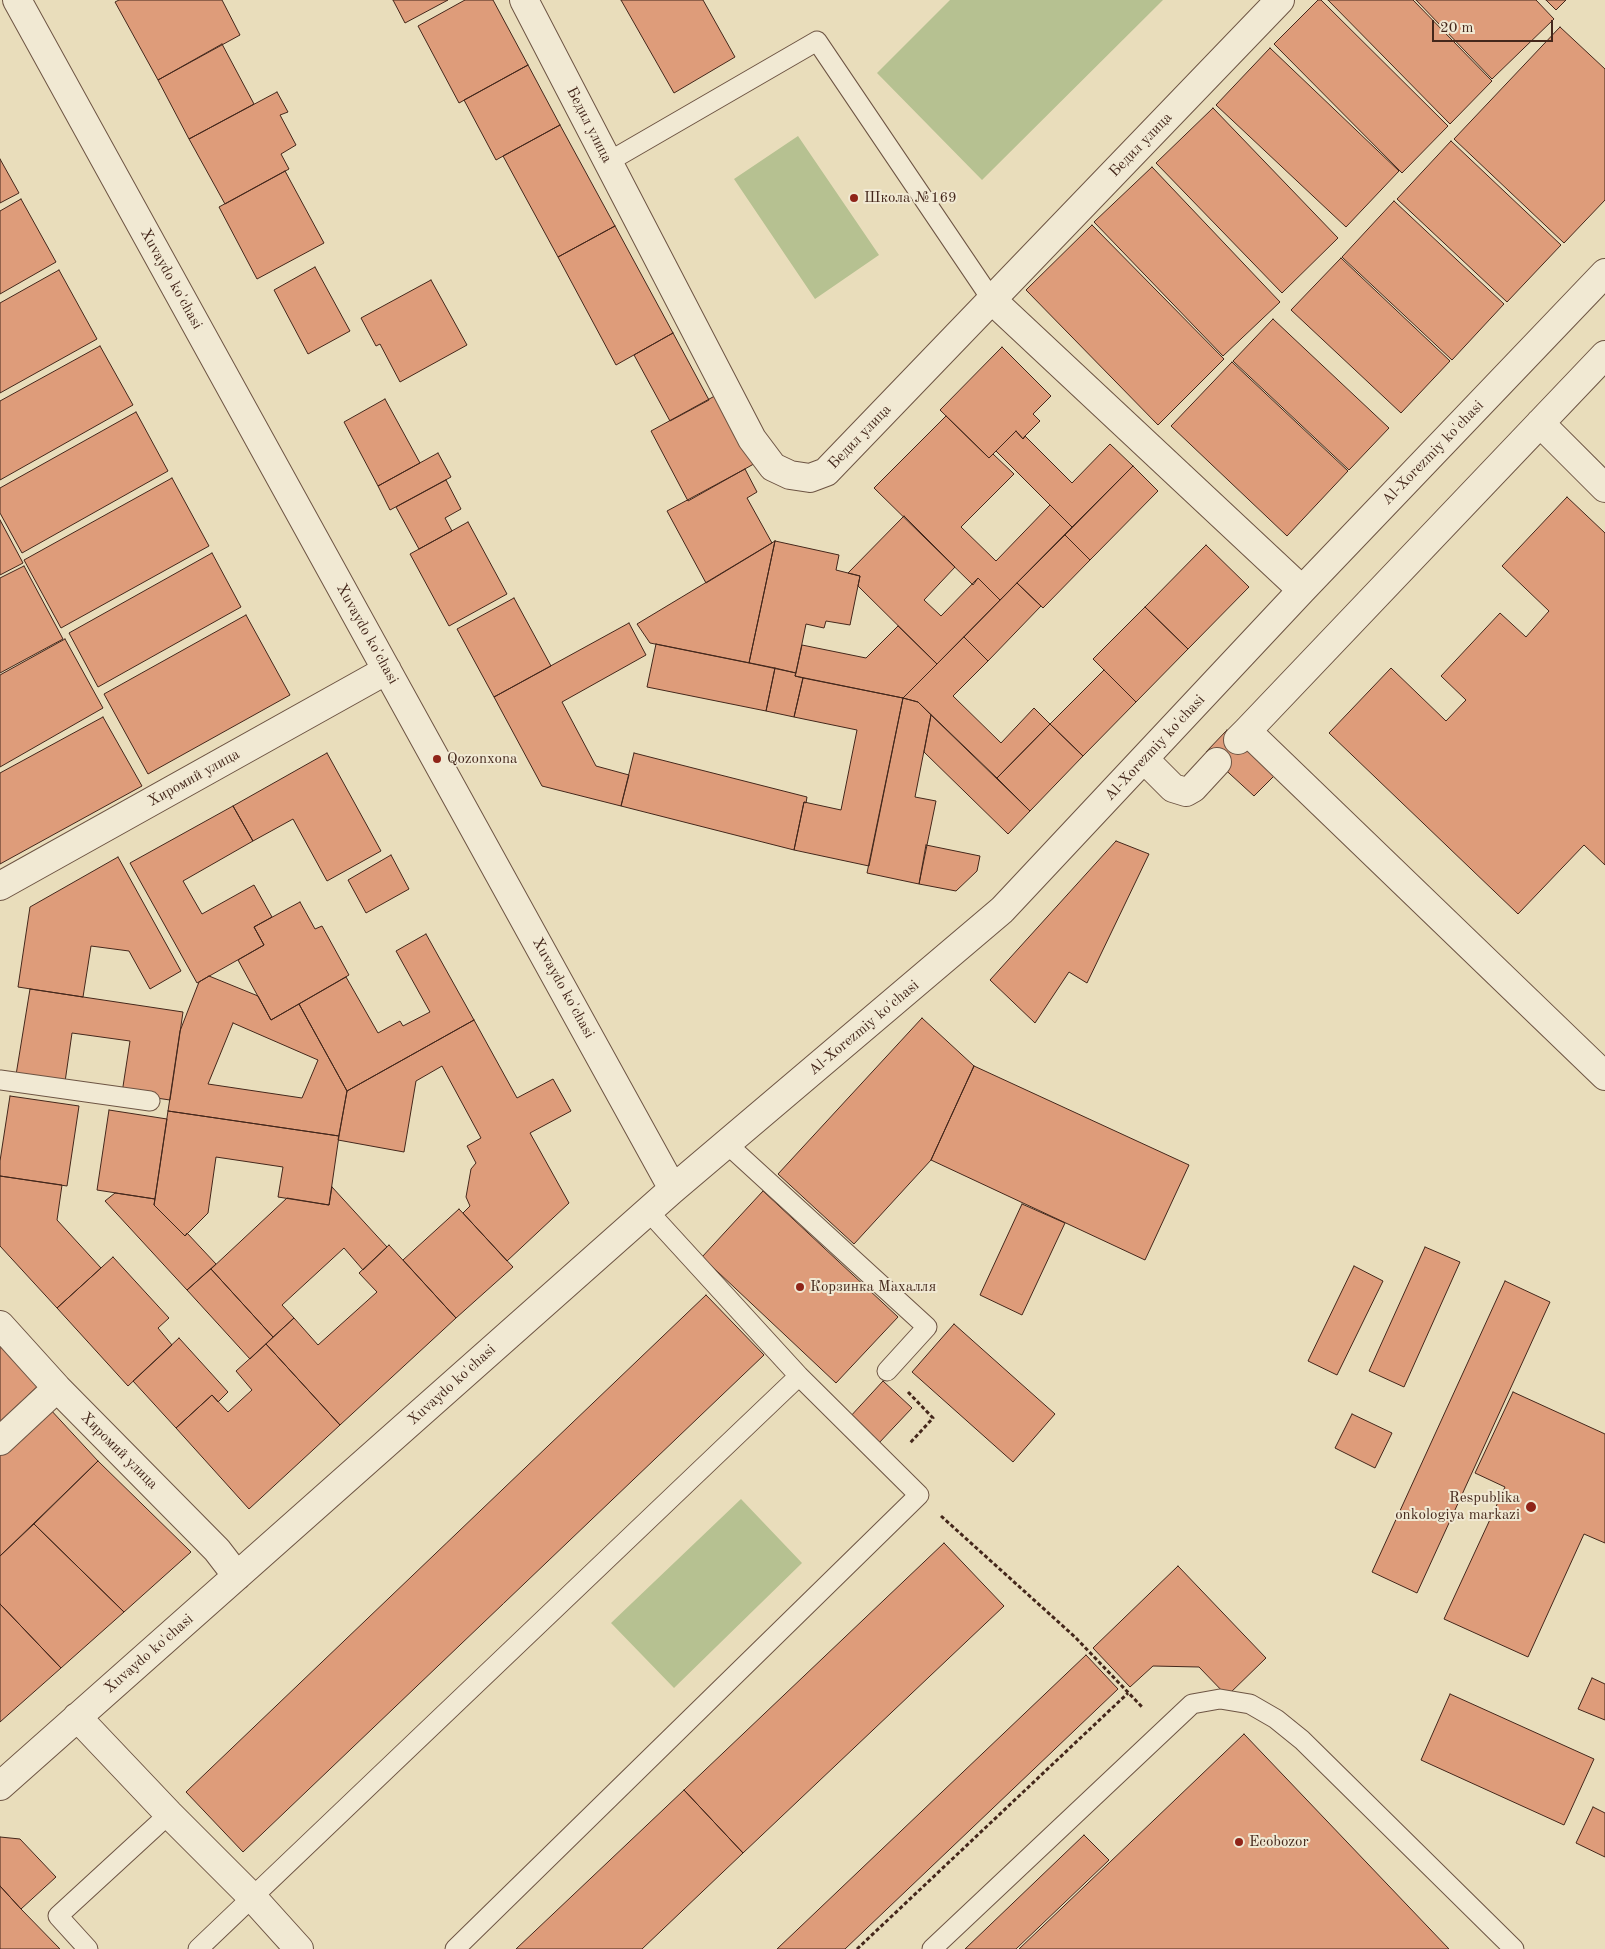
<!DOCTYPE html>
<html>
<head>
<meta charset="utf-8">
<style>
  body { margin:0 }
  #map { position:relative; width:1605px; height:1949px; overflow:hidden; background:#e9ddbb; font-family:"Old Standard TT",serif }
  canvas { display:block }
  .scale { position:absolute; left:1432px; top:20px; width:121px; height:22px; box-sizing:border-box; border:2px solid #44271b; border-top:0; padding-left:6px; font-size:15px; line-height:18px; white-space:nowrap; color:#44271b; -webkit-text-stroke:4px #f1e9d3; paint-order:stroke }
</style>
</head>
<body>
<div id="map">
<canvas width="1605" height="1949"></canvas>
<div class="scale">20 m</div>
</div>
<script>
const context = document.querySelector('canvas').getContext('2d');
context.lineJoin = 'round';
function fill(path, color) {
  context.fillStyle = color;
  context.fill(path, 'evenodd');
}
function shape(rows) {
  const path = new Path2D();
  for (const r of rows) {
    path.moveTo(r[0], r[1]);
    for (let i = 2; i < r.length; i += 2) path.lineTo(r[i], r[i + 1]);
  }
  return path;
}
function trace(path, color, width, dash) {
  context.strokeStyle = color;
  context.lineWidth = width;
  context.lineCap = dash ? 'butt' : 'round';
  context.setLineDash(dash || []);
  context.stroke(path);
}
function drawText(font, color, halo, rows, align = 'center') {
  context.font = font + ' "Old Standard TT",serif';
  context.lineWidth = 4;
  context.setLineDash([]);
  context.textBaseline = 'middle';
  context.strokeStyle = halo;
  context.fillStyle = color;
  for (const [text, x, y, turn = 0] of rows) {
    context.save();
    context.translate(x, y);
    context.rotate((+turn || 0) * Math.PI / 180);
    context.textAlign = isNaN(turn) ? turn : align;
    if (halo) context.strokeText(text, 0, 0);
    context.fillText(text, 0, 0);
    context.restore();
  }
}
fill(shape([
  [950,0,1163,0,982,180,877,73],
  [798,136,879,255,815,299,734,179],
  [741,1499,802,1563,674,1688,611,1623]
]), '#b6c191');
const building = shape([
  [119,0,222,0,240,35,158,80,115,2,119,0],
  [393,0,448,0,405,23,393,0],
  [465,0,493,0,528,65,459,103,418,26,465,0],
  [621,0,703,0,735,57,674,93,621,0],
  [1318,0,1321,0,1448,126,1402,173,1274,44,1318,0],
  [1328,0,1413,0,1492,81,1450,124,1328,0],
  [1416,0,1536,0,1554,19,1492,79,1416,0],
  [1546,0,1566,0,1556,10,1546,0],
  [1560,27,1605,69,1605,200,1564,243,1454,139,1560,27],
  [222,44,254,104,189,139,158,80,222,44],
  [1270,48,1399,171,1346,227,1216,105,1270,48],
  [528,65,560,125,496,160,464,100,528,65],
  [277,92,288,112,280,115,296,145,281,154,289,169,225,204,189,139,277,92],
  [1213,108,1338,238,1282,293,1156,163,1213,108],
  [560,125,615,226,558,257,503,156,560,125],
  [1451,141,1561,245,1507,302,1397,199,1451,141],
  [0,159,19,193,0,203,0,159],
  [1152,167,1280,302,1223,356,1094,222,1152,167],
  [285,171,324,243,257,279,219,207,285,171],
  [21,199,56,262,0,294,0,211,21,199],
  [1394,201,1504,304,1452,360,1342,257,1394,201],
  [1092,225,1224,359,1158,425,1026,290,1092,225],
  [615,226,673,333,616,365,558,257,615,226],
  [1341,258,1450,361,1401,413,1291,310,1341,258],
  [315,267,350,331,308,354,274,290,315,267],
  [59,270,97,339,0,393,0,303,59,270],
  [431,280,467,345,400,382,380,344,376,346,361,318,431,280],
  [1273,319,1389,428,1349,470,1233,361,1273,319],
  [673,333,709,400,670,421,634,355,673,333],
  [100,346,133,405,0,480,0,401,100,346],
  [1002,347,1051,396,1033,414,1040,421,1025,436,1023,439,1016,431,989,458,940,410,1002,347],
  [1232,362,1348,471,1287,536,1171,426,1232,362],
  [722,392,759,461,688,501,651,431,722,392],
  [385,399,420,463,378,486,344,422,385,399],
  [136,412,168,471,22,553,0,513,0,488,136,412],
  [946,416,989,458,993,454,1014,474,961,527,996,561,1050,505,1072,527,1000,600,978,578,973,585,874,488,946,416],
  [1016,431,1023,439,1025,436,1072,483,1110,444,1133,466,1072,527,996,451,1016,431],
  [438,453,451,477,390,510,378,486,438,453],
  [1133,466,1158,491,1090,560,1065,535,1133,466],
  [745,469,757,492,747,498,772,543,706,583,667,511,745,469],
  [172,478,209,546,61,628,24,560,172,478],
  [446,480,461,509,445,518,452,531,419,549,396,507,446,480],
  [1567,497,1605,533,1605,865,1584,845,1518,914,1329,733,1391,668,1446,721,1466,700,1441,676,1500,613,1526,637,1549,611,1502,566,1567,497],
  [904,516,955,567,924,600,941,616,978,578,1000,600,937,664,858,586,860,576,848,573,904,516],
  [0,520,23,563,0,575,0,520],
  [468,522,507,594,449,626,410,554,468,522],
  [1065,535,1090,560,1043,608,1017,583,1065,535],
  [775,541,839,555,836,570,860,576,850,625,826,621,824,628,806,624,796,673,749,663,775,541],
  [775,541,749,663,650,643,637,624,775,541],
  [1206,545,1249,587,1188,649,1145,607,1206,545],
  [212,553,241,607,98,687,69,633,212,553],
  [24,566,63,639,0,673,0,578,24,566],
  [1017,583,1041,606,988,661,964,637,1017,583],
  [514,598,551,666,494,697,457,629,514,598],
  [1145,607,1188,649,1136,702,1093,659,1145,607],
  [246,615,290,695,148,774,104,694,246,615],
  [629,623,646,655,562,702,596,766,629,775,621,806,542,786,494,697,629,623],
  [898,626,937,664,903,698,795,676,802,645,866,658,898,626],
  [964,637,988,661,953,696,1001,743,1034,708,1050,724,997,778,918,702,903,698,964,637],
  [65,639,103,708,0,767,0,675,65,639],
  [656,644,775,668,766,711,647,687,656,644],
  [775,668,796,673,795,676,803,678,794,717,766,711,775,668],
  [1104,670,1136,702,1083,756,1050,724,1104,670],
  [803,678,903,698,869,866,794,850,804,802,841,810,857,730,794,717,803,678],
  [903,698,918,702,931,715,915,797,936,801,919,884,867,873,903,698],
  [931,715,1030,811,1008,834,924,752,931,715],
  [103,717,142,786,0,864,0,773,103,717],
  [1050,724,1083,756,1030,811,997,778,1050,724],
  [1227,730,1275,775,1254,796,1206,752,1227,730],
  [327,753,381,851,327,881,293,819,253,841,233,806,327,753],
  [634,753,807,797,806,803,804,802,794,850,621,806,634,753],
  [233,806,253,841,183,881,202,914,254,885,272,917,254,927,264,945,197,983,130,863,233,806],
  [1116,841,1149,854,1087,983,1069,972,1035,1023,990,980,1116,841],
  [926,845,980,856,977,871,956,891,919,884,926,845],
  [391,855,409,889,366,913,348,880,391,855],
  [118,857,181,971,150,989,129,951,91,946,83,997,18,987,30,907,118,857],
  [300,902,315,929,322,926,349,975,271,1020,238,960,264,945,254,927,300,902],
  [426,934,474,1020,347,1091,299,1004,346,977,378,1033,400,1021,403,1026,430,1012,396,951,426,934],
  [209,976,258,996,271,1020,299,1004,347,1091,339,1136,168,1111,180,1031,199,982,209,976],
  [233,1023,318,1060,302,1098,208,1084,233,1023],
  [30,989,183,1012,170,1100,122,1093,130,1041,72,1033,65,1082,16,1075,30,989],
  [922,1018,974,1066,931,1160,854,1244,778,1174,922,1018],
  [474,1020,517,1098,553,1079,571,1111,530,1133,569,1203,507,1261,463,1213,470,1206,466,1197,471,1169,476,1163,467,1146,481,1138,442,1066,416,1081,404,1152,338,1140,347,1091,474,1020],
  [974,1066,1189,1165,1145,1260,931,1160,974,1066],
  [10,1096,79,1106,67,1186,0,1176,0,1161,10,1096],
  [109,1110,167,1119,155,1199,97,1190,109,1110],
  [168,1111,339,1136,329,1205,278,1197,283,1167,216,1157,208,1213,185,1236,154,1205,168,1111],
  [0,1176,62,1185,57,1220,101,1268,57,1308,0,1246,0,1176],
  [332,1187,387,1247,363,1270,344,1248,282,1305,294,1318,273,1337,211,1269,287,1198,329,1205,332,1187],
  [763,1191,898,1317,836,1383,702,1257,763,1191],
  [115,1193,155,1199,154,1205,185,1236,187,1233,216,1264,187,1290,105,1201,115,1193],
  [1022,1204,1065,1223,1022,1315,980,1295,1022,1204],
  [459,1209,513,1267,456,1318,403,1260,459,1209],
  [389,1245,456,1318,340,1425,266,1344,294,1318,318,1345,377,1292,359,1273,389,1245],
  [1425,1247,1460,1262,1404,1387,1369,1371,1425,1247],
  [113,1257,169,1318,158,1328,172,1345,128,1386,57,1308,113,1257],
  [1354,1266,1383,1281,1337,1375,1308,1361,1354,1266],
  [211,1269,273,1337,250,1359,187,1290,211,1269],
  [1505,1281,1550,1302,1417,1593,1372,1572,1505,1281],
  [706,1295,764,1355,243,1852,186,1792,706,1295],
  [954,1324,1055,1414,1013,1462,912,1372,954,1324],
  [179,1338,228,1392,218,1402,212,1395,176,1428,133,1381,179,1338],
  [0,1340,41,1383,0,1422,0,1340],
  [266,1344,340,1425,249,1509,176,1428,212,1395,228,1412,252,1390,236,1371,266,1344],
  [883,1381,912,1408,878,1444,849,1418,883,1381],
  [1513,1392,1605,1434,1605,1543,1584,1534,1528,1657,1444,1619,1505,1487,1475,1473,1513,1392],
  [49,1408,98,1461,0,1556,0,1455,49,1408],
  [1352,1414,1392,1433,1375,1468,1335,1448,1352,1414],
  [98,1461,191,1552,124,1612,34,1524,98,1461],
  [34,1524,124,1612,61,1668,0,1604,0,1556,34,1524],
  [944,1543,1004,1606,743,1853,684,1790,944,1543],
  [1178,1566,1266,1658,1227,1696,1199,1667,1153,1666,1130,1687,1093,1648,1178,1566],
  [0,1604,61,1668,0,1722,0,1604],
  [1086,1655,1118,1689,845,1949,777,1949,1086,1655],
  [1592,1678,1605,1684,1605,1720,1578,1709,1592,1678],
  [1450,1694,1594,1759,1564,1825,1421,1760,1450,1694],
  [1244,1734,1449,1949,1019,1949,1244,1734],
  [684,1790,743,1853,642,1949,516,1949,684,1790],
  [1593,1807,1605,1813,1605,1857,1576,1843,1593,1807],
  [1084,1835,1109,1860,1016,1949,965,1949,1084,1835],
  [0,1837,20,1839,56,1877,21,1909,0,1886,0,1837],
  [0,1886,21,1909,60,1949,0,1949,0,1886]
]);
fill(building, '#de9c7a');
trace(building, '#44271b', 1);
const service = shape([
  [608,162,817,41,992,300],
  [0,1080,150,1101],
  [727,1144,927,1327,887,1371],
  [88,1949,58,1916,169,1814],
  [198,1949,799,1376],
  [455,1949,919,1495,799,1376,648,1211],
  [932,1949,1192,1704,1220,1699,1250,1704,1276,1719,1302,1740,1514,1949]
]);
const minor = shape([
  [17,0,673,1189],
  [524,0,752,439,773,467,790,475,810,478,826,472,1280,0],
  [992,300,1302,590],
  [1540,423,1605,488],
  [1247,731,1605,355],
  [1238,740,1247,731,1605,1076],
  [1144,759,1173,788,1186,792,1193,788,1217,762],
  [0,886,387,670],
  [0,1325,57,1388,217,1550,237,1576],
  [0,1441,57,1388],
  [77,1717,169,1814,253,1898,299,1949],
  [0,1786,673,1189,1002,910,1302,590,1605,273]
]);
trace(service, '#6d5443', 21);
trace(minor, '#6d5443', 30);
trace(shape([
  [908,1392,933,1418,910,1443],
  [941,1516,1075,1637,1143,1708],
  [857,1949,1128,1693]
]), '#44271b', 3, [4, 2.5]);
trace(service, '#f1e9d3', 19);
trace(minor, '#f1e9d3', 28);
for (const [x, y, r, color] of [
  [854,198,5,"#8f2418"],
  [437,759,5,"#8f2418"],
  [800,1287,5,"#8f2418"],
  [1531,1507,6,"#8f2418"],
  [1239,1842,5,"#8f2418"]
]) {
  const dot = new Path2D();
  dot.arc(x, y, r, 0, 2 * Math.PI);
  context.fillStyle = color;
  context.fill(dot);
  trace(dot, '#f1e9d3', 2);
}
drawText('15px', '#44271b', '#f1e9d3', [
  ["Бедил улица",589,125,63],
  ["Бедил улица",1141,145,-46],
  ["Xuvaydo ko'chasi",171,279,61],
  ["Бедил улица",860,437,-46],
  ["Al-Xorezmiy ko'chasi",1433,453,-46],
  ["Xuvaydo ko'chasi",367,634,61],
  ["Al-Xorezmiy ko'chasi",1155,748,-47],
  ["Хиромий улица",194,778,-29],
  ["Xuvaydo ko'chasi",563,988,61],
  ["Al-Xorezmiy ko'chasi",864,1028,-40],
  ["Xuvaydo ko'chasi",452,1385,-42],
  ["Хиромий улица",119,1451,45],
  ["Xuvaydo ko'chasi",149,1654,-41]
]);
drawText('15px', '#44271b', '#f1e9d3', [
  ["Школа №169",864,198],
  ["Qozonxona",447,759],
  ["Корзинка Махалля",810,1287],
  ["Respublika",1520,1498,"right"],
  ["onkologiya markazi",1520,1515,"right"],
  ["Ecobozor",1249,1842]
], 'left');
</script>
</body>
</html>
